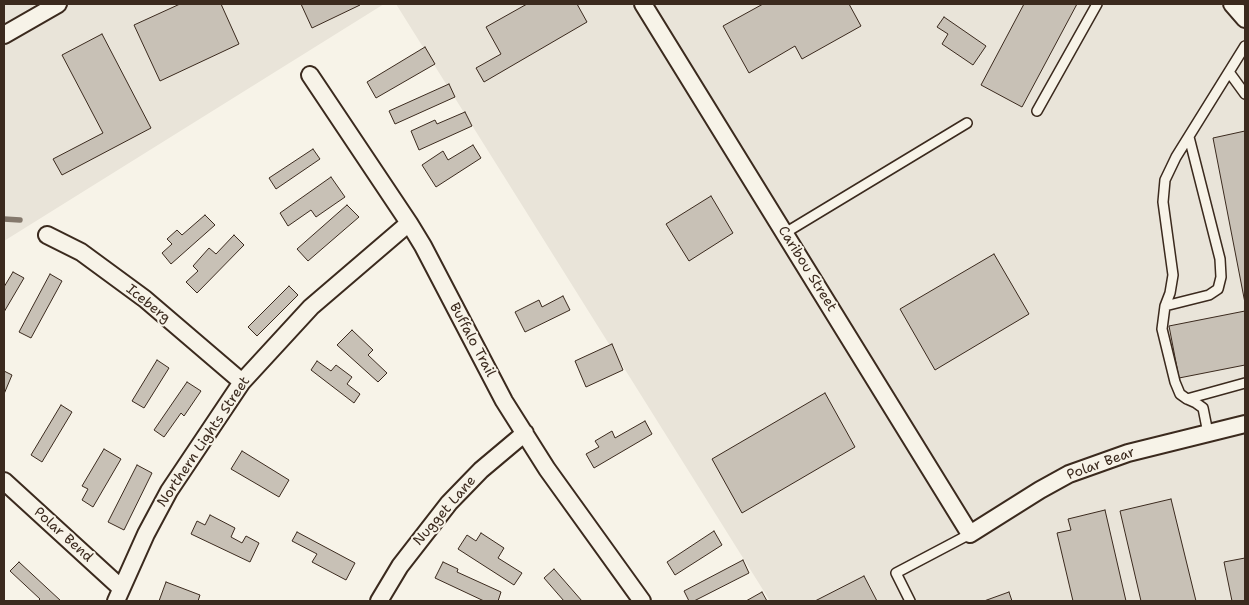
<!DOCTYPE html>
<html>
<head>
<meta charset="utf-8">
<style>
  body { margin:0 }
  #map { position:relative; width:1249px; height:605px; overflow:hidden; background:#f7f3e8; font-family:"Shantell Sans",sans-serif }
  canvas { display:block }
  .frame { position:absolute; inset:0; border:5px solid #3b2a1e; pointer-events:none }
</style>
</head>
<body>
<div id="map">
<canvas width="1249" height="605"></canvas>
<div class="frame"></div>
</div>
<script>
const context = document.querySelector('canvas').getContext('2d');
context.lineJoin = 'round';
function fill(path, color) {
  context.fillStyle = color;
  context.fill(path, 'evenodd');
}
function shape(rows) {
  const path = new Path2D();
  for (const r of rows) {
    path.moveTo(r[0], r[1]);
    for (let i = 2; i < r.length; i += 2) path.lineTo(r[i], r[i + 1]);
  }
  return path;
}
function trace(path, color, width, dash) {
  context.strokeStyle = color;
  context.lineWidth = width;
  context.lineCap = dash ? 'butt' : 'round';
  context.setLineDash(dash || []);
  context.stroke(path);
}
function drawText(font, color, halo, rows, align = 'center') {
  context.font = font + ' "Shantell Sans",sans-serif';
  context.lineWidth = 4;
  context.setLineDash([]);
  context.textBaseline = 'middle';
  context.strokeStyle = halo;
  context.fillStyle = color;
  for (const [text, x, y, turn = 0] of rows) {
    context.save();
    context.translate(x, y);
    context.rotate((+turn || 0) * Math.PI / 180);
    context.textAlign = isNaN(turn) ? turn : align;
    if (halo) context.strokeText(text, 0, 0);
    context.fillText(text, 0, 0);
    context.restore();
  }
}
fill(shape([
  [4,4,384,4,4,241],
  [396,4,1245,4,1245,601,770,601]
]), '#e9e4d9');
trace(shape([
  [4,219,20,220]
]), '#84786c', 5.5);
const building = shape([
  [180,4,221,4,239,44,160,81,134,25,180,4],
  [301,4,360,4,360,5,312,28,301,4],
  [527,4,577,4,587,22,484,82,476,68,501,54,486,27,527,4],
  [763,4,849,4,861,26,802,59,795,46,749,73,723,26,763,4],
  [1024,4,1077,4,1022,107,981,85,1024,4],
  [944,17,986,46,973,65,942,44,948,34,937,27,944,17],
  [102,34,151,128,62,175,53,159,103,133,62,55,102,34],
  [425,47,435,64,376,98,367,82,425,47],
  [449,84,455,97,395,124,389,111,449,84],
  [465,112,472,126,419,150,411,131,435,120,437,124,465,112],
  [1245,131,1245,303,1213,138,1245,131],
  [473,145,481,158,436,187,422,165,443,151,448,160,473,145],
  [313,149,320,159,276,189,269,178,313,149],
  [331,177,345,197,316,217,311,210,288,226,280,213,331,177],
  [711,196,733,233,689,261,666,224,711,196],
  [347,205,359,217,308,261,297,249,347,205],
  [205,215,215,225,171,264,162,253,172,244,167,239,177,230,182,235,205,215],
  [234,235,244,245,197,293,186,282,198,271,193,266,209,248,216,254,234,235],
  [994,254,1029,314,935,370,900,309,994,254],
  [13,272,24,278,4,312,4,287,13,272],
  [50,274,62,281,31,338,19,332,50,274],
  [289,286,298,295,257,336,248,327,289,286],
  [563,296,570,310,525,332,515,312,539,300,542,307,563,296],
  [1245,311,1245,365,1179,378,1169,326,1245,311],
  [352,330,373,350,368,355,387,373,378,382,337,345,352,330],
  [612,344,623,370,586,387,575,361,612,344],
  [157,360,169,368,144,408,132,401,157,360],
  [317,361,331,371,336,365,352,377,347,384,360,394,354,403,311,370,317,361],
  [4,371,12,375,4,394,4,371],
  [187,382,201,391,184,416,181,413,164,437,154,430,187,382],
  [825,393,855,447,742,513,712,459,825,393],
  [61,405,72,412,42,462,31,455,61,405],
  [645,421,652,434,594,468,586,454,599,447,595,441,612,431,615,438,645,421],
  [104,449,121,459,93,507,82,500,88,489,82,486,104,449],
  [242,451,289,480,279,497,231,469,242,451],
  [137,465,152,473,124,530,108,522,137,465],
  [1171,499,1196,601,1141,601,1120,511,1171,499],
  [1105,510,1126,601,1073,601,1057,533,1071,530,1068,519,1105,510],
  [210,515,235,528,231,537,242,543,246,536,259,543,250,562,191,534,197,521,205,525,210,515],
  [714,531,722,545,675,575,667,562,714,531],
  [297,532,355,563,346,580,312,562,317,554,292,541,297,532],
  [481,533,504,548,498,558,522,573,514,585,458,549,467,535,476,541,481,533],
  [1245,558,1245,601,1232,601,1224,562,1245,558],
  [743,560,749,573,694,601,689,601,684,591,743,560],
  [19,562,61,601,38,601,40,599,10,571,19,562],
  [443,562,458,569,457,572,501,592,498,601,484,601,435,578,443,562],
  [554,569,582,601,564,601,544,578,554,569],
  [864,576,877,601,815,601,864,576],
  [166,582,200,595,198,601,159,601,166,582],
  [762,592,767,601,746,601,762,592],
  [1009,592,1012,601,984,601,1009,592]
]);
fill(building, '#c8c1b6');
trace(building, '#3b2a1e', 1);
const service = shape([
  [1229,72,1245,94],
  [1037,111,1097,4],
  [785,233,967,123],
  [1165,306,1209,295,1218,289,1221,277,1220,259,1189,137],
  [1187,399,1245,383],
  [1208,433,1203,408,1196,403,1187,399,1180,394,1175,382,1162,329,1165,306,1170,293,1173,275,1163,202,1165,180,1176,157,1245,46],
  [910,601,896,573,970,534]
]);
const minor = shape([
  [643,4,970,534,1040,490,1069,474,1128,453,1245,424],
  [1232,4,1245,19],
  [4,35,58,4],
  [310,75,409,223,423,246,504,401,547,469,642,601],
  [47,235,81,252,145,299,242,382],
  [4,481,121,588],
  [116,601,146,534,169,491,242,382,311,307,409,223],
  [379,601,400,566,449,503,481,470,525,433]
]);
trace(service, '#3b2a1e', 12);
trace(minor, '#3b2a1e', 20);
trace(service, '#f7f3e8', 9);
trace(minor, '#f7f3e8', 16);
drawText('14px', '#3b2a1e', '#f7f3e8', [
  ["Caribou Street",807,269,58],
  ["Iceberg",148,304,39],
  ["Buffalo Trail",472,340,62],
  ["Northern Lights Street",204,442,-56],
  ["Polar Bear",1101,464,-20],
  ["Nugget Lane",445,511,-49],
  ["Polar Bend",63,535,42]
]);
</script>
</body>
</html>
